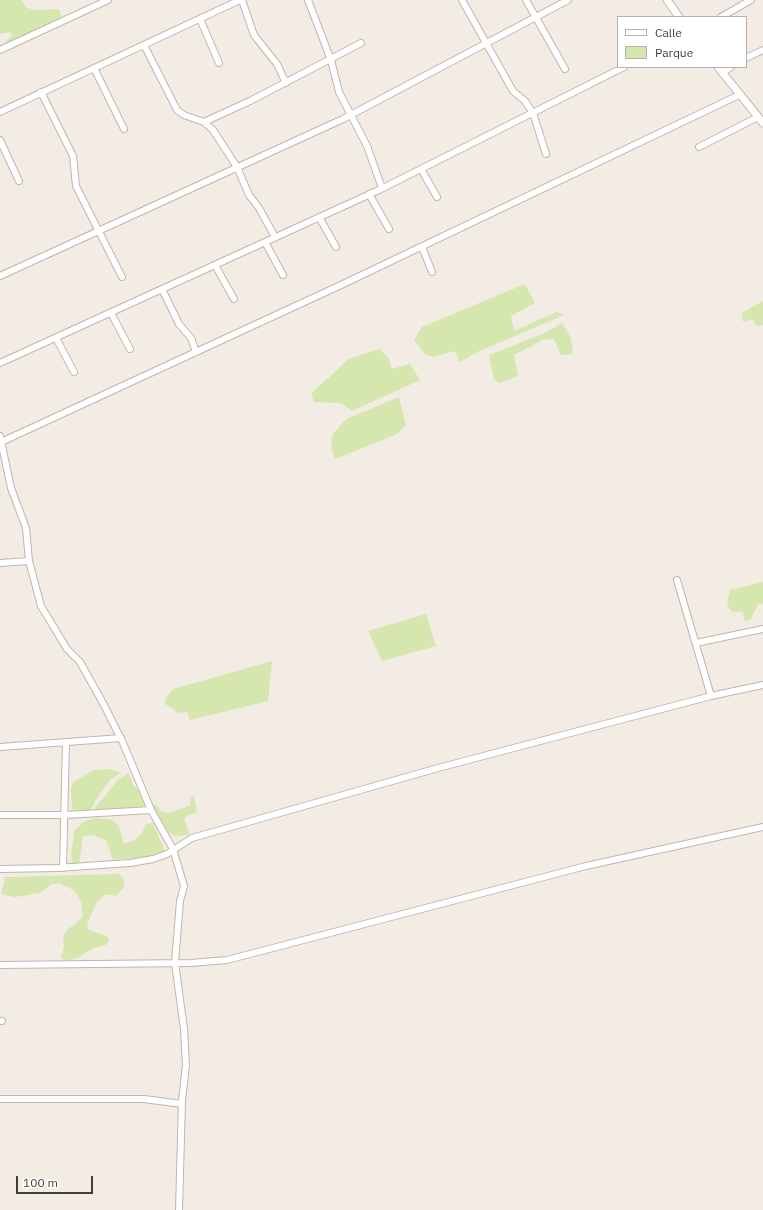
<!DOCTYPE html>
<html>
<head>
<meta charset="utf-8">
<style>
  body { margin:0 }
  #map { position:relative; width:763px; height:1210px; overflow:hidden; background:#f2ece5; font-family:"IBM Plex Sans",sans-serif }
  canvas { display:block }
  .legend { position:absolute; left:617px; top:16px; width:130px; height:52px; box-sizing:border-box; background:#fff; border:1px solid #b4b1ae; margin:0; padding:5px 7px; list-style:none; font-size:12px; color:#443c35 }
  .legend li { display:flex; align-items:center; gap:8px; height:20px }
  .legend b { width:20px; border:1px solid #b4b1ae }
  .scale { position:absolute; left:16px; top:1176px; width:77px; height:18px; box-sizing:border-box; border:2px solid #443c35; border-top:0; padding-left:5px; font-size:12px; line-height:14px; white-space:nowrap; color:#443c35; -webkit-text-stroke:3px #fff; paint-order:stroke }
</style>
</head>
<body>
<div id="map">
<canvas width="763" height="1210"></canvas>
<ul class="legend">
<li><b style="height:5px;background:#fff"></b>Calle</li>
<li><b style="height:11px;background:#d5e6ae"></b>Parque</li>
</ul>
<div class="scale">100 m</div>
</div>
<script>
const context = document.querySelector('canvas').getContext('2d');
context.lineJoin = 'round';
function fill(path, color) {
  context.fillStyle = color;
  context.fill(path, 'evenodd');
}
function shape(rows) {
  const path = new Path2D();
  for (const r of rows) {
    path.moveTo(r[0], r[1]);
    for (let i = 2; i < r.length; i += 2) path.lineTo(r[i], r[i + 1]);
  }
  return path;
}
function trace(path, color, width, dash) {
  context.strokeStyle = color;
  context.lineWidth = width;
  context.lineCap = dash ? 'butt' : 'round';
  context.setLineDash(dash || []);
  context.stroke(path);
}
fill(shape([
  [0,0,21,0,27,8,36,10,59,9,61,16,57,23,4,44,12,35,10,32,0,34],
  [525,284,535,303,511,316,514,331,556,312,564,315,477,352,460,362,455,351,434,357,426,355,414,340,422,327],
  [763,301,763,325,757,326,752,319,743,322,742,313],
  [562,323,571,338,573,354,561,355,554,339,543,340,514,355,518,376,499,383,494,380,489,355,547,332],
  [379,349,388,357,392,369,410,364,420,380,352,411,341,403,314,402,311,393,333,374,348,359],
  [399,397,406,425,397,434,335,459,331,447,333,434,346,419],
  [763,582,763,604,759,603,750,620,744,621,743,612,734,612,730,610,727,604,730,590],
  [426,614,436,646,382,661,368,631],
  [272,661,268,701,190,720,187,712,179,713,165,704,165,699,173,689],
  [107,769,121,772,109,781,95,801,91,810,72,810,71,789,73,782,94,770],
  [129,773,133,785,142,794,146,805,137,808,94,809,118,780],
  [194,796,197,812,186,816,184,819,189,832,188,835,175,836,169,832,163,823,154,808,154,803,161,811,169,813,189,806,191,802,190,797],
  [96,818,112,820,116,823,119,827,124,844,135,840,141,834,146,824,153,823,165,851,145,857,113,860,107,842,104,839,91,835,83,837,79,864,74,865,72,863,71,854,75,830,85,821],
  [120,874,124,880,124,887,116,896,105,894,98,901,90,917,87,925,89,930,107,936,109,940,106,945,93,948,77,958,69,961,61,958,64,947,63,936,69,928,77,923,83,915,81,902,75,891,60,883,52,884,40,893,15,897,1,894,5,877]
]), '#d5e6ae');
const minor = shape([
  [242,0,254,35,277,64,286,83],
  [308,0,331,60,339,92,367,146,382,188],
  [462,0,513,91,525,101,533,113,546,154],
  [526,0,565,69],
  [721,17,751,0],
  [200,19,219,63],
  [144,45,177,110,184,115,204,122,213,130,237,167,249,195,259,208,275,237],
  [0,50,108,0],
  [746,58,763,50],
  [94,68,124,129],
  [722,73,731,67],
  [41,92,73,156,76,186,122,277],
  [0,112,240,0],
  [204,122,250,101,361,43],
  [0,140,19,181],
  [699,147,758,117],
  [421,169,437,197],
  [369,194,389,229],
  [319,217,336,247],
  [265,242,283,275],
  [422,247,432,272],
  [215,265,234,299],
  [0,276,343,119,568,0],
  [162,289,179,324,191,338,196,352],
  [111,313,130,349],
  [56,338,74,372],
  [0,363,379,190,624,67],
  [0,436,11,488,26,528,29,561,41,606,67,649,80,662,104,705,123,743,151,810,173,849,184,886,180,901,175,963,184,1029,186,1065,182,1100,179,1210],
  [1,442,341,285,739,95],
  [0,563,29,561],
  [677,580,711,696],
  [696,643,763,629],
  [0,747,121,738],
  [0,815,65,815,151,810],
  [63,868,66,742],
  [0,869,57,868,130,863,153,859,167,854,192,838,438,768,711,696,763,685],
  [0,965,191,963,227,960,586,866,763,827],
  [0,1021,2,1021],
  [0,1099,144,1099,182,1104]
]);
const tertiary = shape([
  [667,0,679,17],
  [718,67,763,123]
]);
trace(minor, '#c0b6ab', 8);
trace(tertiary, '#c0b6ab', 9);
trace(minor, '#fff', 6);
trace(tertiary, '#fff', 7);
</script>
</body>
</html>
